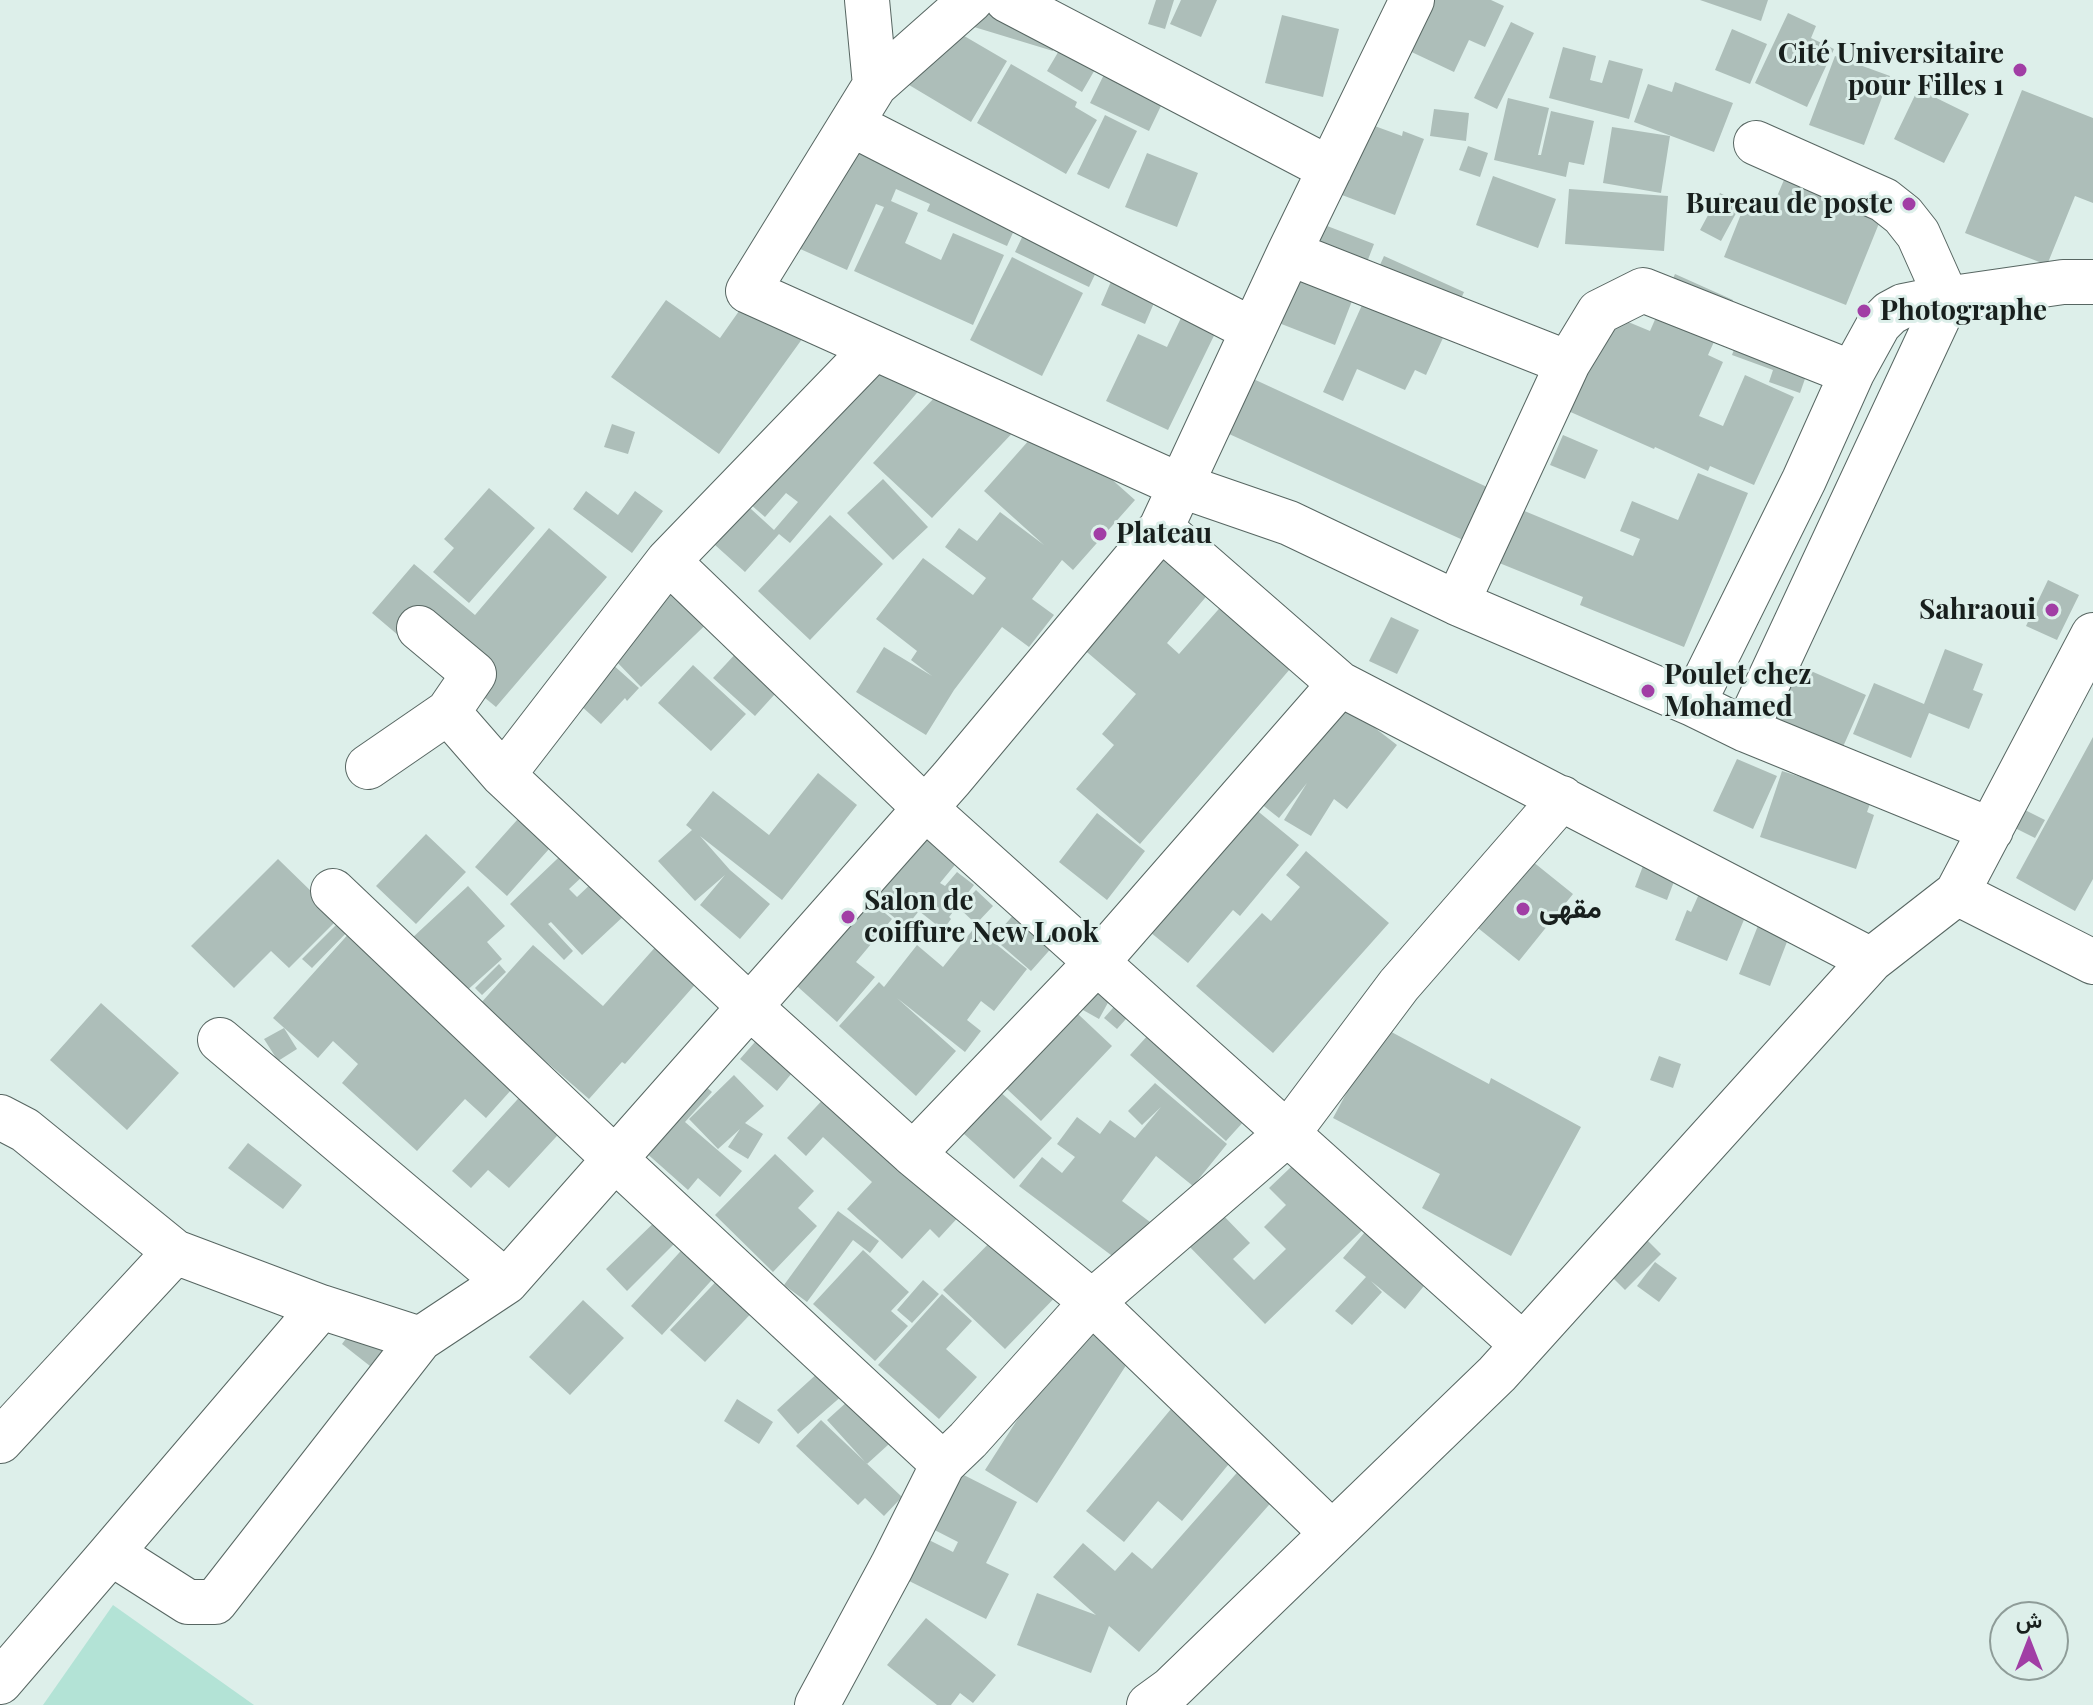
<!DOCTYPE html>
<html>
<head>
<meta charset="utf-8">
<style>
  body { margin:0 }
  #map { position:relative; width:2093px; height:1705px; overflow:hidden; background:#ddefea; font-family:"Playfair Display",Vazirmatn,serif }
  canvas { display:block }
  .north { position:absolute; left:1989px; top:1601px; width:80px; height:80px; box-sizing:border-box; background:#ddefea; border:2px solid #8e9c98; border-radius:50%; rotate:0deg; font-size:22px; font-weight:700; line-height:32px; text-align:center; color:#181f1d }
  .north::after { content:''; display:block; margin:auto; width:28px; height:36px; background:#a13ea5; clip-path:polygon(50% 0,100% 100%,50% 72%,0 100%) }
</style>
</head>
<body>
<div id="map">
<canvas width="2093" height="1705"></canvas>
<div class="north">ش</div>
</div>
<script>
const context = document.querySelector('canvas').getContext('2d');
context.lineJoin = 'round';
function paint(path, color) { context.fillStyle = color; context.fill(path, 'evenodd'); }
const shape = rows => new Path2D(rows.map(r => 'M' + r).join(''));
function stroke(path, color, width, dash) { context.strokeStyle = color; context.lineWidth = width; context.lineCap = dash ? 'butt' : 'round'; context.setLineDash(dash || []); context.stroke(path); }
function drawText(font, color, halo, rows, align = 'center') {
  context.font = font + ' "Playfair Display",Vazirmatn,serif'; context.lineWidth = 6; context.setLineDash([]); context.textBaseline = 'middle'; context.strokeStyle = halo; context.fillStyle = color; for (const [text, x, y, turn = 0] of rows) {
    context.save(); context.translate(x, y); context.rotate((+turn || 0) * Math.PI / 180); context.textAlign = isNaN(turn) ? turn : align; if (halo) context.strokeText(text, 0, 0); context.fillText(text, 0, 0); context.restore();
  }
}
const green = shape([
  [113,1605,254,1705,43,1705]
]);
const building = shape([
  [968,0,1066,12,1053,51,961,23],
  [1156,0,1174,0,1165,29,1148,24],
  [1181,0,1217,0,1201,37,1170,24],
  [1424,0,1491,0,1504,6,1485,47,1469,40,1454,72,1401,47],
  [1700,0,1768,0,1761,21],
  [1788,13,1816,26,1811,38,1834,49,1807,107,1755,83],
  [1282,15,1339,29,1323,97,1265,83],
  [930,16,1007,61,971,122,894,76],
  [1077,20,1112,40,1082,92,1047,71],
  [1511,22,1534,33,1497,109,1474,98],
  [1732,29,1767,44,1750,84,1715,70],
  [1121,40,1179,68,1149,131,1090,103],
  [1563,47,1596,56,1590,80,1602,83,1609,60,1643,69,1629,119,1549,98],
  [1835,56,1890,76,1864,145,1809,125],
  [1011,64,1077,102,1075,107,1097,120,1066,174,977,123],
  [1675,82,1733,103,1714,152,1634,122,1648,84,1672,92],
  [1918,89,1969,114,1944,163,1894,139],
  [2022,90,2093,118,2093,203,2075,196,2047,265,1965,233],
  [1508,98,1549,108,1538,155,1541,155,1551,111,1594,121,1584,165,1569,162,1566,177,1494,160],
  [1434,109,1469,113,1466,141,1430,136],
  [844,115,1029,197,1007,246,927,211,930,204,896,189,891,201,918,213,905,243,941,260,953,233,1004,255,973,325,854,271,884,207,876,204,847,270,787,243],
  [1105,115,1137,131,1109,189,1077,174],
  [1361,121,1402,136,1403,131,1424,139,1395,215,1334,192],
  [1612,127,1670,136,1661,193,1603,183],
  [1468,146,1488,153,1480,177,1459,170],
  [1147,153,1198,173,1177,227,1125,207],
  [1789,168,1886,206,1846,305,1724,257,1745,204,1770,213],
  [1493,176,1556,199,1538,248,1476,225],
  [1569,189,1668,196,1664,251,1565,244],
  [1720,193,1741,204,1721,241,1700,230],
  [1036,208,1110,243,1089,287,1015,252],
  [1296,214,1374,244,1335,345,1256,314],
  [1127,244,1171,263,1145,324,1101,305],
  [1384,256,1464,292,1426,375,1415,370,1405,390,1357,369,1343,401,1323,392],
  [1012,257,1083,293,1042,376,970,340],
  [1675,274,1733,300,1708,355,1723,362,1699,416,1723,426,1745,375,1794,397,1754,485,1710,466,1708,471,1655,447,1654,449,1566,410,1609,314,1650,331],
  [763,277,818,317,719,454,611,377,666,300,720,338],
  [1192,295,1226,311,1168,430,1106,401,1138,334,1167,347],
  [1748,310,1820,336,1800,393,1769,382,1773,370,1732,355],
  [867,321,932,375,790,543,779,534,745,572,694,526,728,488,774,530,798,502,786,493,765,517,728,485],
  [1221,364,1487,487,1463,540,1196,419],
  [950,381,1019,426,932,518,873,463],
  [1046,421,1135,500,1073,570,1062,560,1032,599,1054,615,1029,647,1002,627,954,690,926,735,856,692,884,647,932,676,911,660,917,651,876,619,923,558,973,595,986,578,945,547,959,528,977,541,1000,512,1044,545,984,491],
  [612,424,635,432,628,454,604,447],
  [1563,435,1598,450,1585,479,1550,465],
  [1698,473,1748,493,1684,647,1580,605,1583,597,1487,558,1510,505,1633,556,1640,539,1620,531,1632,501,1678,520],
  [883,479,928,527,893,560,847,513],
  [489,488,535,528,469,603,433,572,454,548,444,539],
  [586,491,618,515,635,491,663,511,632,553,573,509],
  [830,515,883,564,810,640,758,591],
  [549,528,607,577,496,707,473,688,438,669,372,613,414,564,475,615],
  [1141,534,1210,592,1167,643,1179,654,1225,602,1296,662,1140,844,1076,789,1114,745,1102,734,1136,694,1060,629],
  [668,554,722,609,641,687,588,632],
  [2048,580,2079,595,2057,640,2026,626],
  [1391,617,1419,630,1397,674,1369,661],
  [752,636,793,674,755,716,713,678],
  [593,647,639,688,627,701,625,698,601,724,558,685],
  [1945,649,1983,664,1973,690,1983,694,1969,729,1929,713,1911,758,1853,734,1874,683,1924,704],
  [1788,661,1866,695,1842,749,1764,715],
  [693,665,746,714,711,751,658,703],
  [1326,690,1397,745,1347,809,1334,799,1311,836,1284,820,1307,783,1279,818,1246,792],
  [2093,737,2093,879,2075,911,2016,878],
  [1737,759,1777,776,1753,829,1713,811],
  [1782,771,1848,792,1875,790,1867,812,1874,815,1856,869,1760,837],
  [818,773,857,805,782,900,700,836,730,870,770,904,740,939,700,905,725,875,695,901,658,861,692,830,686,825,713,791,769,835],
  [1232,790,1299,845,1240,916,1233,910,1188,963,1134,919],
  [911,794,973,843,940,883,945,886,957,872,974,885,949,917,951,919,943,930,919,911,906,927,844,877],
  [534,801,566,830,507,896,475,867],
  [2021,808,2045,820,2035,838,2011,826],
  [1097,813,1145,851,1107,900,1059,862],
  [426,834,466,872,416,924,376,886],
  [578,839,599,861,569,889,577,897,610,866,642,899,582,955,551,922,548,924,573,951,564,960,510,904],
  [1306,851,1389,923,1273,1053,1196,986,1262,913,1271,921,1300,887,1286,875],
  [1527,857,1573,894,1519,961,1473,924],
  [1646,858,1678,871,1667,900,1635,887],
  [278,859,315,895,341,916,289,968,271,951,234,988,191,946],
  [840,875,892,919,856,962,875,977,837,1022,768,960],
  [1703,885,1750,905,1727,961,1675,940,1687,910,1691,912],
  [468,886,505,926,487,942,502,959,463,994,411,939],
  [976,890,993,906,976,924,959,908],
  [1033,893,1071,926,1031,971,993,938],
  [343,918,352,927,312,968,302,959],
  [1759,923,1790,934,1770,986,1739,974],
  [674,926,715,962,625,1064,622,1062,589,1099,480,1004,533,945,603,1006],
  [975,927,1027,969,994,1011,981,1001,967,1020,981,1031,965,1052,897,998,956,1051,916,1096,839,1026,879,982,884,987,917,945,943,967],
  [352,930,520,1080,486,1118,465,1099,417,1151,342,1083,358,1064,333,1041,318,1058,273,1018],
  [499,964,506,972,482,995,475,988],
  [1121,979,1099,1019,1067,1001],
  [1129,990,1142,1001,1117,1029,1104,1018],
  [1061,998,1112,1046,1041,1121,991,1074],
  [101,1003,179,1073,127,1130,50,1060],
  [1168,1013,1264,1099,1226,1141,1130,1055],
  [776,1018,812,1049,777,1091,740,1059],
  [1382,1027,1489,1084,1491,1078,1581,1127,1511,1256,1422,1208,1440,1174,1333,1118],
  [284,1028,297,1049,278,1061,264,1039],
  [1659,1056,1681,1064,1673,1088,1650,1080],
  [676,1060,712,1092,685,1122,742,1171,720,1197,698,1178,688,1190,617,1127],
  [980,1074,1052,1138,1014,1179,943,1115],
  [734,1075,764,1106,745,1123,763,1134,748,1159,728,1147,740,1129,718,1149,689,1119],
  [843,1078,975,1199,939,1238,930,1229,902,1259,847,1209,872,1182,823,1137,806,1156,787,1138],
  [1155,1083,1227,1144,1193,1186,1156,1156,1122,1201,1154,1225,1123,1264,1019,1186,1042,1157,1062,1173,1075,1157,1057,1144,1077,1117,1100,1134,1110,1120,1135,1138,1161,1107,1142,1125,1128,1111],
  [527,1089,567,1125,509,1188,488,1170,471,1188,452,1171],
  [248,1143,302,1185,283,1209,228,1168],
  [1312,1147,1378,1215,1265,1324,1185,1242,1218,1210,1250,1243,1233,1259,1254,1280,1286,1249,1264,1227,1286,1205,1269,1188],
  [775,1154,814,1191,798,1208,817,1226,773,1272,715,1215],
  [838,1211,879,1241,870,1253,853,1240,807,1302,784,1285],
  [664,1213,684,1234,627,1291,606,1269],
  [1007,1225,1068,1284,1005,1349,943,1290],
  [1633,1226,1661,1254,1625,1290,1596,1261],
  [1365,1232,1446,1259,1405,1309,1371,1281,1382,1292,1352,1325,1335,1311,1366,1277,1343,1258],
  [688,1243,719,1272,662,1335,631,1306],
  [863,1250,909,1292,891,1311,908,1326,875,1361,813,1304],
  [1655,1262,1677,1278,1659,1302,1637,1286],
  [727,1270,761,1303,705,1362,670,1330],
  [923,1280,939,1294,912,1323,897,1310],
  [942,1294,972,1321,946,1349,977,1377,939,1419,878,1365],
  [583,1300,624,1338,570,1395,529,1357],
  [1082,1319,1134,1353,1037,1503,985,1470],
  [356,1325,385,1347,370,1366,342,1344],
  [829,1363,851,1388,798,1434,777,1410],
  [859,1391,899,1435,867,1464,827,1420],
  [1181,1397,1242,1448,1182,1521,1158,1501,1124,1542,1086,1511],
  [737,1399,773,1422,759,1444,724,1421],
  [821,1420,902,1497,884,1516,865,1498,858,1505,796,1446],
  [1257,1450,1291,1480,1139,1652,1109,1626,1091,1673,1017,1645,1037,1593,1096,1615,1053,1577,1083,1543,1115,1571,1132,1552,1152,1569],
  [948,1467,1017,1502,986,1563,1009,1574,986,1619,905,1579,925,1538,953,1552,958,1542,919,1522],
  [926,1618,996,1675,973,1703,960,1693,951,1705,937,1705,887,1665]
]);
const minor = shape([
  [867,0,875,85,748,291,1179,485,1289,523,1457,603,1693,704,1746,730,1991,830],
  [1007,0,1330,169],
  [875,85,971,0],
  [851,124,1253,330],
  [1289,253,1568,363],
  [1161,528,1340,684,1871,960],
  [668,561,925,808,1523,1345],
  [1457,603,1568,363,1599,312,1643,290,1852,373],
  [1693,704,1804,480,1852,373,1879,324,1890,313,1903,306,1918,303,2063,282,2093,282],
  [448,712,503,775,750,1007,913,1154,1092,1302,1332,1533],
  [1746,730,1947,299,1918,234,1903,215,1884,200,1756,143],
  [368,767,448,712,474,674,419,628],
  [503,775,668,561,874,348],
  [333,891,616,1160,943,1464],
  [1957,893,2093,962],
  [220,1040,506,1282],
  [0,1117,25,1130,175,1252,321,1307,420,1339],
  [913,1154,1097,962,1340,684],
  [0,1441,175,1252],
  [111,1553,321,1307],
  [0,1682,111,1553,188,1602,215,1602,420,1339,506,1282,951,779,1161,528,1289,253,1412,0],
  [817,1705,892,1566,943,1464,968,1440,1092,1302,1288,1133,1399,985,1562,798],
  [1149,1705,1171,1689,1497,1374,1871,960,1957,893,2093,635]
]);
const markers = [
  [2020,70,8,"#a13ea5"],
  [1909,204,8,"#a13ea5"],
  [1864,311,8,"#a13ea5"],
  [1100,534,8,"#a13ea5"],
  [2052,610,8,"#a13ea5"],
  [1648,691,8,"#a13ea5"],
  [1523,909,8,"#a13ea5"],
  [848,917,8,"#a13ea5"]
];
const poiNames = [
  ["Cité Universitaire",2004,54,"right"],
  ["pour Filles 1",2004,86,"right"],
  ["Bureau de poste",1893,204,"right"],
  ["Photographe",1880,311],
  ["Plateau",1116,534],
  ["Sahraoui",2036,610,"right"],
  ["Poulet chez",1664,675],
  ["Mohamed",1664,707],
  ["Salon de",864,901],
  ["coiffure New Look",864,933],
  ["مقهى",1539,909]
];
paint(green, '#b3e3d6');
paint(building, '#adbeb9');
stroke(minor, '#576662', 46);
stroke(minor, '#fff', 44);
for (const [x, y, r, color] of markers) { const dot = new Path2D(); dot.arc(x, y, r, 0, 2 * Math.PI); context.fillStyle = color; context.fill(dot); stroke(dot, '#ddefea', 3); }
drawText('bold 28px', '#181f1d', '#ddefea', poiNames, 'left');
</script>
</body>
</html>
